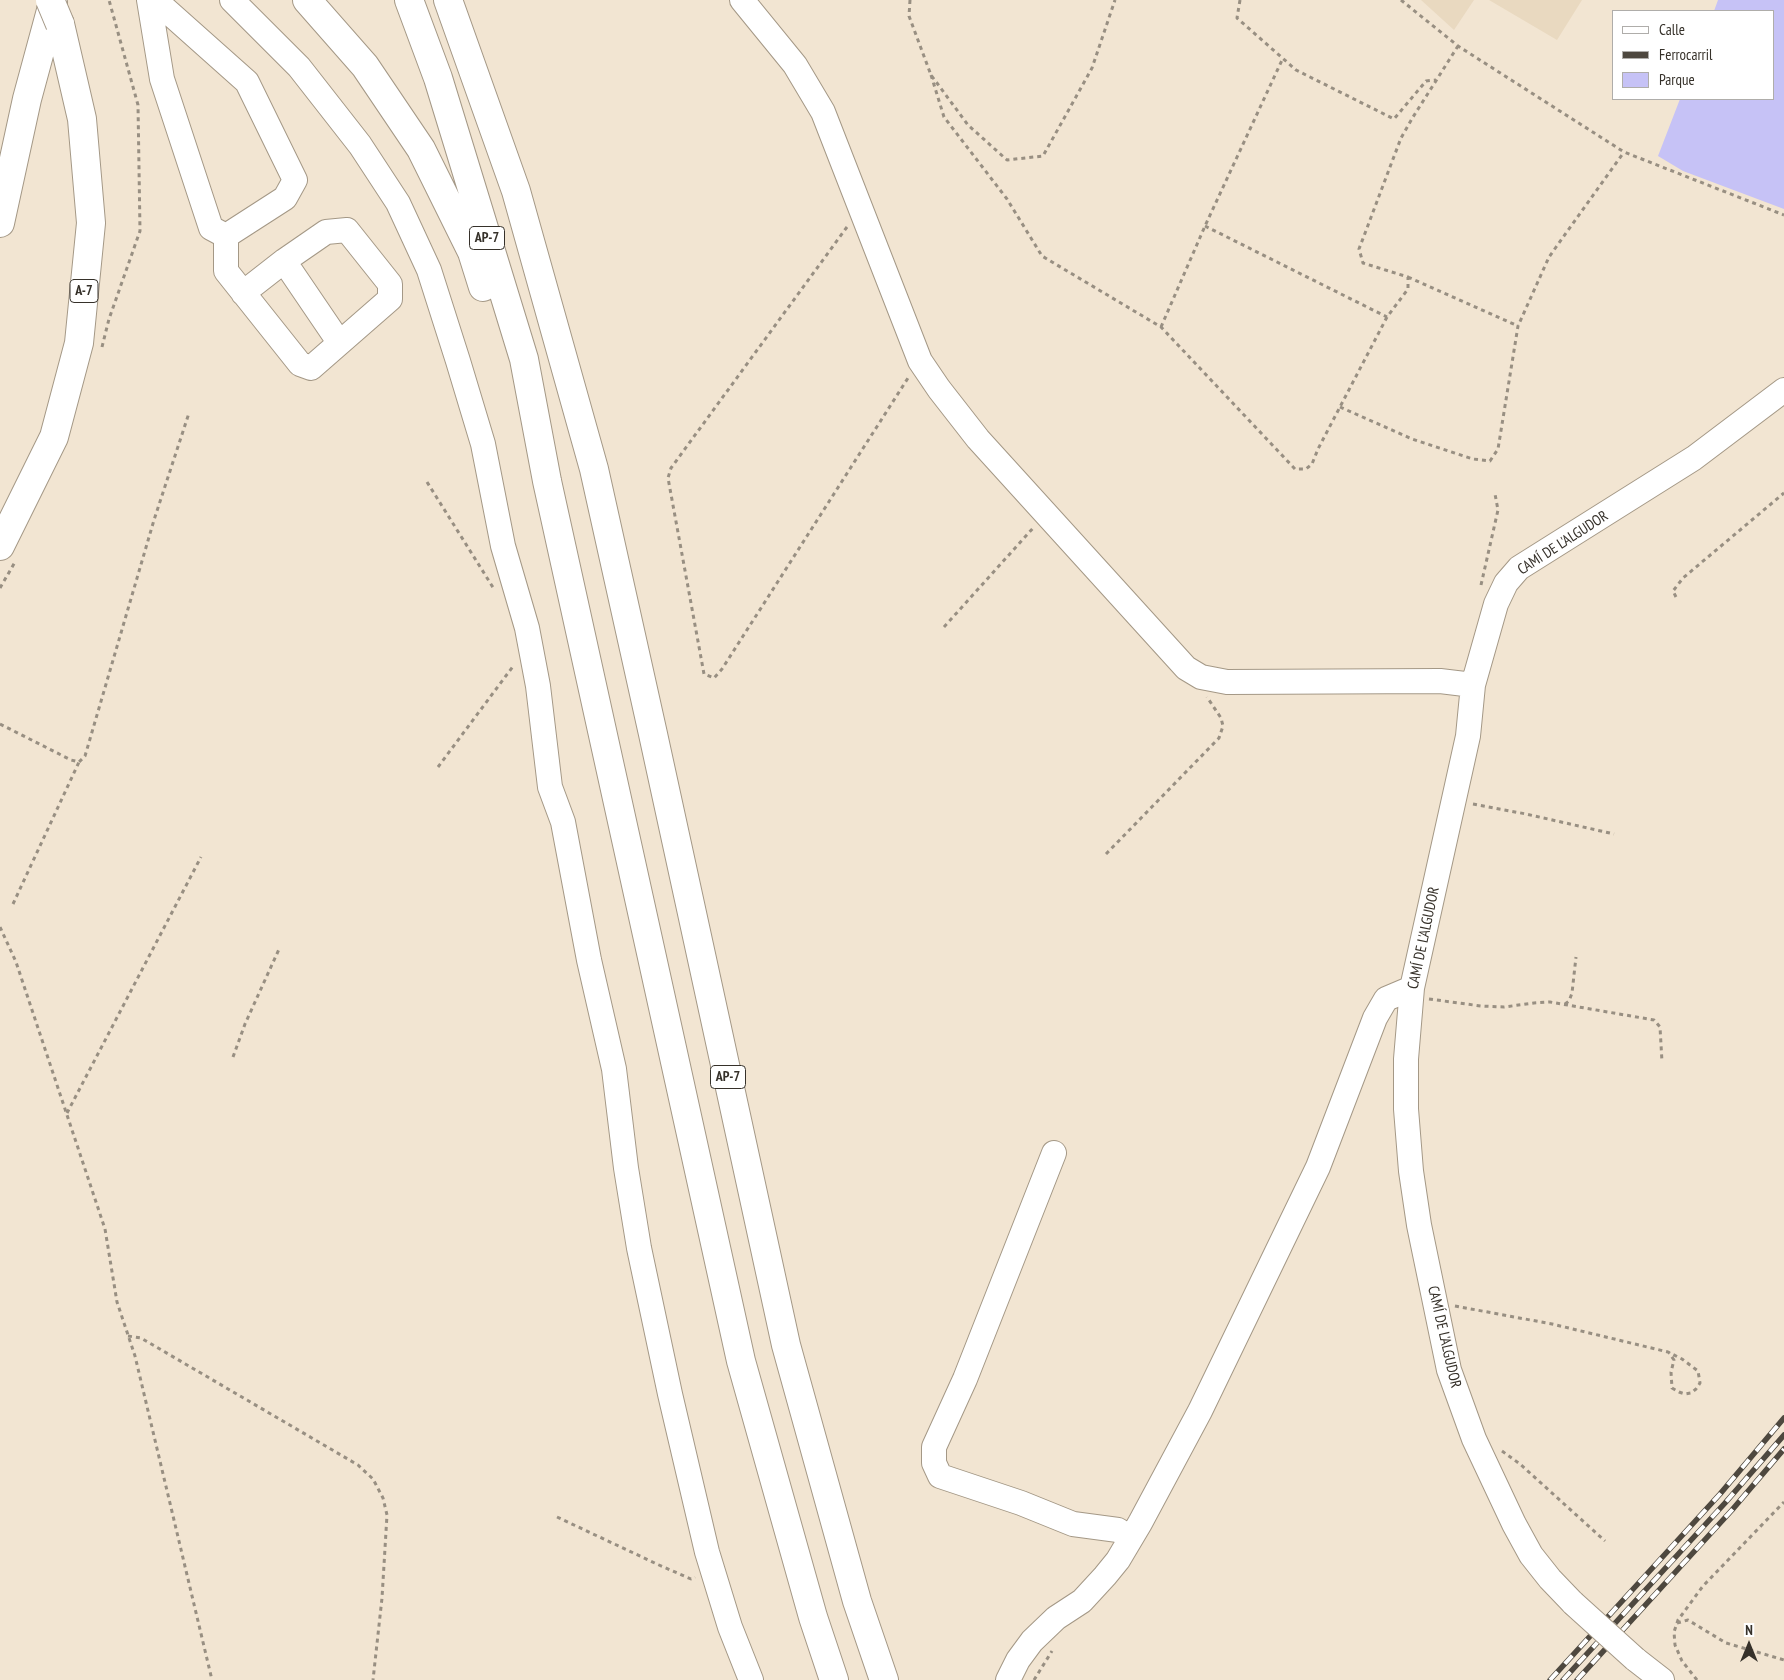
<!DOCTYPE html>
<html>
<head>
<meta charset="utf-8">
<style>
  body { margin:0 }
  #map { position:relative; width:1784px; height:1680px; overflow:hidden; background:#f2e5d2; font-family:"PT Sans Narrow",sans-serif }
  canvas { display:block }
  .legend { position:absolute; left:1612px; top:10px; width:162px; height:90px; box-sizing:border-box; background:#fff; border:1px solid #afadaa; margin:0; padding:6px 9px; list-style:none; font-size:15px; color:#36312a }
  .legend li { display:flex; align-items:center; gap:10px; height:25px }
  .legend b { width:25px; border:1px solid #afadaa }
  .north { position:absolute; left:1724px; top:1620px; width:50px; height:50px; -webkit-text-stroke:4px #fff; paint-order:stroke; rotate:0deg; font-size:14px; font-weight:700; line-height:20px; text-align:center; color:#36312a }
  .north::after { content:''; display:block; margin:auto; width:18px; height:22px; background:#36312a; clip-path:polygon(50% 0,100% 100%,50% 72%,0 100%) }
</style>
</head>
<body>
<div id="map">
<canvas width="1784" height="1680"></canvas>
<ul class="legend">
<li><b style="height:6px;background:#fff"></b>Calle</li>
<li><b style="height:6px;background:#4e483f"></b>Ferrocarril</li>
<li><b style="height:14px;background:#c6c2f6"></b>Parque</li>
</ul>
<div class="north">N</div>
</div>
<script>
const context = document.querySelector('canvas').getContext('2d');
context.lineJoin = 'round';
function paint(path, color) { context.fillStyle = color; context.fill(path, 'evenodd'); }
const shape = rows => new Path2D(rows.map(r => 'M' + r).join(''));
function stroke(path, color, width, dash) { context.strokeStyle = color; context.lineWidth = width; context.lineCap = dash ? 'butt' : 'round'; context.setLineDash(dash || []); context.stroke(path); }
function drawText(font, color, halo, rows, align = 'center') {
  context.font = font + ' "PT Sans Narrow",sans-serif'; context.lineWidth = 4; context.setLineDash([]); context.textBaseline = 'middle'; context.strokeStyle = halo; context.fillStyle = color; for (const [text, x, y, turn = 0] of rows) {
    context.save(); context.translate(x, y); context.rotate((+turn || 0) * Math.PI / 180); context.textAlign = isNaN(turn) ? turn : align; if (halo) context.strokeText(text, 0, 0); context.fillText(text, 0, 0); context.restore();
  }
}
const built = shape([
  [1421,0,1474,0,1454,30],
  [1489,0,1582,0,1557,40]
]);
const green = shape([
  [1718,0,1784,0,1784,209,1683,171,1658,156,1680,99,1773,99,1773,11,1714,11]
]);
const path = shape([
  [910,0,909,16,931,75,968,125,1007,160,1043,156,1092,68,1115,0],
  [1240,0,1237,18,1296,70,1394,119,1426,81,1436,80],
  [1401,0,1458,46,1624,152,1784,215],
  [931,75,944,117,1007,199,1042,256,1161,327,1295,469,1306,469,1312,464,1318,449,1387,317,1408,289,1408,277,1363,263,1359,249,1401,138,1413,117,1458,46],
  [1205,226,1387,317],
  [847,227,671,468,668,478,704,674,714,678,722,669,908,378],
  [1408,277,1518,326],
  [1161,327,1205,226,1283,58],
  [102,347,109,319,140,231,138,105,109,0],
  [1340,407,1412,439,1473,459,1490,461,1498,449,1518,326,1549,257,1624,152],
  [427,482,494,589],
  [1481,585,1498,510,1495,494],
  [0,588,15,562],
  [1676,597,1673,591,1683,578,1784,493],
  [944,627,1034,527],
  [0,724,71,760,79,762,85,756,154,520,189,413],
  [438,767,514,665],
  [1473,804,1526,814,1614,834],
  [1106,854,1219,738,1223,726,1221,718,1207,697],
  [13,904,79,762],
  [0,927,16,962,105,1229,117,1302,135,1356,212,1680],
  [1429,999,1481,1006,1504,1007,1534,1003,1550,1002,1654,1020,1660,1027,1662,1062],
  [1565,1004,1569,1001,1572,993,1576,957],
  [233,1057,245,1024,280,947],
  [67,1113,201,857],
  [1455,1306,1552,1324,1668,1352,1682,1359,1698,1371,1700,1383,1696,1389,1691,1393,1685,1394,1679,1392,1672,1388,1671,1372,1674,1360,1669,1353],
  [128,1336,141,1338,358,1465,373,1479,383,1498,387,1515,382,1598,373,1680],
  [1502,1451,1520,1464,1605,1541],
  [557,1517,659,1565,691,1579,695,1577],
  [1677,1623,1688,1620,1726,1643,1784,1660],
  [1034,1680,1052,1651],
  [1697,1680,1682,1661,1675,1645,1674,1632,1678,1620,1703,1586,1784,1502]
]);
const minor = shape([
  [149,0,162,79,211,228,226,236],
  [155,0,247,82,295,180,285,198,226,236],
  [232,0,299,67,360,145,398,203,429,270,458,361,483,444,503,546,527,628,538,686,550,787,563,822,589,960,614,1069,626,1168,639,1248,670,1394,707,1552,730,1627,751,1680],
  [742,0,795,65,823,112,920,361,939,389,978,439,1186,668,1201,677,1227,682,1440,681,1473,685],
  [226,236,226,271,300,364,311,368,390,299,390,284,347,230,326,232,284,261,243,293],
  [284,261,339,342],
  [1054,1153,965,1379,934,1447,934,1463,940,1476,1021,1503,1073,1524,1118,1530,1131,1538],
  [1573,1603,1550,1579,1531,1555,1514,1524,1474,1439,1449,1370,1419,1225,1411,1171,1406,1109,1406,1059,1412,988,1468,736,1473,685,1496,604,1506,583,1519,568,1694,458,1784,390],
  [1635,1659,1662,1680],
  [1008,1680,1018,1660,1032,1641,1056,1618,1082,1601,1105,1576,1118,1560,1140,1523,1200,1411,1318,1167,1375,1018,1386,999,1412,988]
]);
const highway = shape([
  [307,0,365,66,421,149,472,252,483,287],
  [409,0,438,78,524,359,547,481,741,1361,813,1617,834,1680],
  [448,0,516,191,594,469,653,734,786,1345,857,1601,884,1680],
  [0,223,27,99,53,3],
  [0,546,54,437,79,343,91,223,82,119,60,24]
]);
const rail = shape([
  [1550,1680,1720,1494,1784,1418],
  [1563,1680,1725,1503,1784,1435],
  [1577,1680,1732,1510,1784,1449]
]);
const minorBridge = shape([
  [1573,1603,1635,1659]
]);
const highwayBridge = shape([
  [50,0,60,24]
]);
const shields = [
  [487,238,35],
  [84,291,28],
  [728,1077,35]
];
const shieldNames = [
  ["AP-7",487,238],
  ["A-7",84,291],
  ["AP-7",728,1077]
];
const streetNames = [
  ["CAMÍ DE L'ALGUDOR",1563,543,-33],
  ["CAMÍ DE L'ALGUDOR",1424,938,-78],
  ["CAMÍ DE L'ALGUDOR",1444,1337,77]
];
paint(built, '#e9d9c0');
paint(green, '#c6c2f6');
stroke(minor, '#a49886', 26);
stroke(highway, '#a49886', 30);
stroke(path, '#988f82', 3, [4, 4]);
stroke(minor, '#fff', 24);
stroke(highway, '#fff', 28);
stroke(rail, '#4e483f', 5.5);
stroke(rail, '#fff', 4, [11]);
stroke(minorBridge, '#a49886', 26, []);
stroke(highwayBridge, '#a49886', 30, []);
stroke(minorBridge, '#fff', 24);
stroke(highwayBridge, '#fff', 28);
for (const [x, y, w] of shields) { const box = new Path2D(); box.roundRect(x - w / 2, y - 11.5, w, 23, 4); context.fillStyle = '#fff'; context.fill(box); stroke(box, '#36312a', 1); }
drawText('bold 14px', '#36312a', null, shieldNames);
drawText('15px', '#36312a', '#fff', streetNames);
</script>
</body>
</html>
